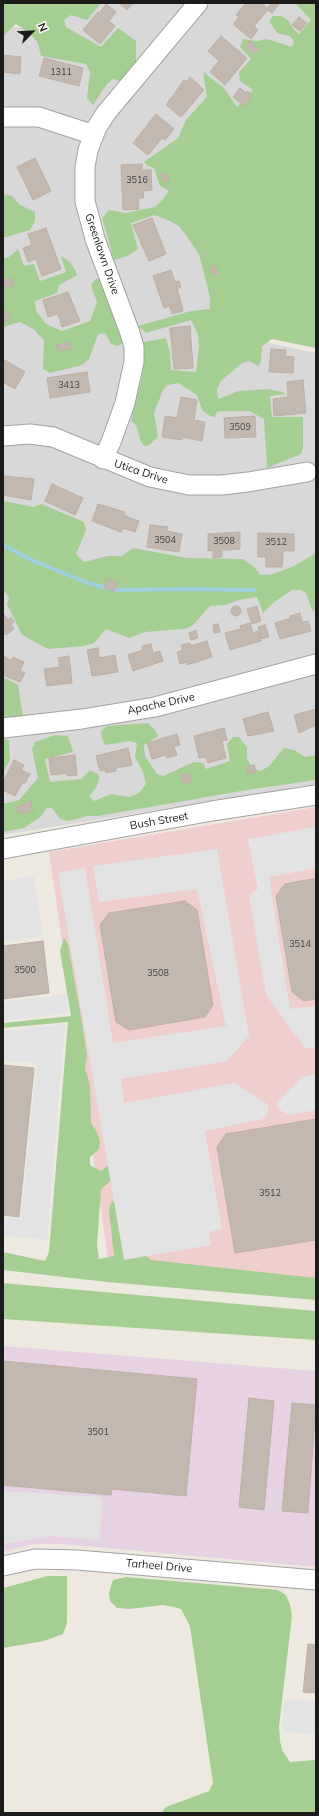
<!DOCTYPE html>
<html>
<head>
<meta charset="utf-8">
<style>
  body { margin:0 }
  #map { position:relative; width:319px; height:1816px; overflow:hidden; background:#ede9e0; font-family:Mulish,sans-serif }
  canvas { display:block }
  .frame { position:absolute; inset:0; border:4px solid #1b1b1b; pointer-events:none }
  .north { position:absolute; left:12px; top:12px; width:40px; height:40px; -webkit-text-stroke:3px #fff; paint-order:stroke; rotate:66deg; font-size:11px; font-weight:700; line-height:16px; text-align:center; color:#1b1b1b }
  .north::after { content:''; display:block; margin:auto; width:14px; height:18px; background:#1b1b1b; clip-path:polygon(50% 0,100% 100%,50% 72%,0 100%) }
</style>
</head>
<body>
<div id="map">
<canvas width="319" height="1816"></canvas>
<div class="frame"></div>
<div class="north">N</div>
</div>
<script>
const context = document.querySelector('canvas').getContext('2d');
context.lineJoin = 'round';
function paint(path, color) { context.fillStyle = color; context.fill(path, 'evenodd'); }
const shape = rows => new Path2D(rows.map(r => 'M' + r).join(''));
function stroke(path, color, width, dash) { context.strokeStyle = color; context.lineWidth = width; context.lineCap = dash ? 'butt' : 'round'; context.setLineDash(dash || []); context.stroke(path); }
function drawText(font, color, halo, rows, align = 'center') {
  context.font = font + ' Mulish,sans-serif'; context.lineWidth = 3; context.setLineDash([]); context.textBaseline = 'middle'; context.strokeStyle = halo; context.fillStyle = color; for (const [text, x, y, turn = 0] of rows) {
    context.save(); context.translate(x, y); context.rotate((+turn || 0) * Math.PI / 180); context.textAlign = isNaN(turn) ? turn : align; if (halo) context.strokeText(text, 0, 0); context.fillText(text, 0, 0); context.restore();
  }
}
const residential = shape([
  [61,3,313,3,316,5,261,341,316,353,316,784,3,835,3,26,38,29]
]);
const commercial = shape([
  [316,807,316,1282,109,1265,49,852]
]);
const industrial = shape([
  [3,1346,316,1371,316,1567,63,1544,35,1544,3,1552]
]);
const forest = shape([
  [3,3,101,3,87,20,71,15,64,20,66,27,101,47,118,28,136,41,136,63,127,77,120,81,113,79,107,84,93,105,87,98,90,72,86,64,41,56,38,43,31,34,16,24,3,36],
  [295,3,316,3,316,348,272,339,262,346,261,362,258,366,249,361,242,363,221,381,217,389,218,399,239,391,268,389,283,392,285,394,270,396,272,417,303,417,303,447,301,454,267,468,264,419,249,411,224,411,217,412,215,417,210,416,202,410,197,395,178,383,168,385,163,390,154,413,158,437,148,446,144,446,141,442,136,425,131,421,142,376,143,361,139,343,166,338,170,352,171,370,196,372,199,347,198,334,191,320,146,333,138,326,191,311,210,309,210,297,199,254,180,227,172,222,155,215,131,223,138,249,128,256,114,260,102,218,109,210,126,213,155,207,163,199,169,191,160,186,154,168,148,166,144,162,178,138,186,120,207,97,203,72,224,88,237,107,253,90,240,81,239,72,251,59,240,47,243,39,257,41,267,39,292,47,294,42,290,36,277,33,269,21,273,16,281,16,288,20,294,30,299,34,311,20],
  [3,194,12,196,20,205,35,212,35,221,30,230,3,238],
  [18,249,24,266,34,264,40,281,66,272,61,256,70,262,75,270,77,275,59,285,57,293,35,301,36,311,46,324,62,331,90,321,97,302,91,285,96,279,100,278,124,342,118,346,111,344,105,333,98,334,89,359,82,365,50,373,43,369,44,341,35,330,20,322,3,327,3,259,9,257],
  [3,501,34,507,41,504,84,522,86,530,76,554,84,562,108,556,122,556,133,548,187,558,243,559,255,568,260,575,273,574,294,566,316,553,316,611,312,610,306,593,301,590,292,590,273,603,263,613,257,597,238,600,226,605,210,606,193,625,185,629,145,632,129,638,106,629,94,643,84,646,48,649,22,635,7,604,9,597,3,589],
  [3,677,18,685,24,723,3,722],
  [148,723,155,730,158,736,144,745,145,756,157,774,163,776,172,772,194,762,203,763,206,769,230,761,227,744,233,737,239,737,247,747,247,759,253,768,261,771,269,766,284,748,294,750,305,757,316,755,316,780,247,790,98,816,87,816,69,821,60,819,52,808,47,808,40,817,24,828,3,832,3,804,19,800,38,778,32,749,35,742,55,735,68,736,73,752,45,759,50,782,81,779,90,770,98,774,99,779,96,788,89,796,94,801,111,794,129,797,139,793,146,784,143,772,135,757,137,743,130,741,105,745,102,739,101,731,107,726],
  [3,739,9,740,10,760,3,773],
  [64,938,68,944,81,1016,87,1055,85,1068,90,1085,91,1123,96,1130,100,1141,99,1149,90,1157,90,1165,101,1171,113,1161,117,1176,101,1189,97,1245,99,1259,114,1256,109,1209,112,1201,119,1206,123,1236,151,1260,316,1278,316,1300,107,1282,3,1270,3,1252,45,1261,49,1252,68,1022,3,1028,3,1023,71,1016,60,951],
  [3,1283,316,1311,316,1340,3,1319],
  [48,1576,67,1576,67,1623,63,1634,44,1641,3,1648,3,1588],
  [126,1577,278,1590,286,1595,290,1605,292,1616,279,1726,280,1741,282,1750,290,1762,316,1760,316,1813,161,1813,166,1807,209,1791,213,1783,190,1626,181,1609,174,1607,163,1605,130,1609,117,1608,110,1601,109,1593,113,1580]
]);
const parking = shape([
  [316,827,316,868,269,877,290,1009,316,1006,316,1047,306,1049,266,995,249,895,258,889,248,839],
  [217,849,249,1036,227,1061,121,1079,124,1103,235,1083,267,1104,269,1112,263,1119,205,1131,222,1229,209,1232,211,1245,124,1260,58,873,85,868,113,1043,226,1026,197,889,99,902,93,866],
  [34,876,43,936,3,942,3,881],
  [66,994,68,1013,3,1021,3,1002],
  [65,1024,47,1240,8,1236,3,1238,3,1217,21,1219,37,1063,3,1061,3,1031],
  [316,1074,316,1110,289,1115,278,1109,277,1103,302,1077],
  [3,1491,102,1497,100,1540,49,1536,3,1544],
  [284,1699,316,1701,316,1734,282,1732]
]);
const stream = shape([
  [3,545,36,562,88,583,114,590,191,589,254,590]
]);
const building = shape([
  [119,3,133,3,127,10,119,3],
  [246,3,261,3,267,8,272,3,280,3,272,13,268,10,254,26,258,30,251,39,233,24,239,17,236,15,246,3],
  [106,4,116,12,110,20,100,12,106,4],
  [98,12,115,26,100,44,83,30,98,12],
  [299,17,307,23,300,31,292,25,299,17],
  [221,36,247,58,225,85,210,72,219,61,208,51,221,36],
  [249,41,259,49,254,54,245,46,249,41],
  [3,55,21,57,20,74,3,72,3,55],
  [44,58,83,68,79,86,39,76,44,58],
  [190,77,204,90,181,117,166,105,184,80,186,82,190,77],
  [240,88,246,93,247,91,250,93,249,95,251,97,244,106,233,97,240,88],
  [156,114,174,129,165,140,162,138,148,155,133,143,156,114],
  [35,158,51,191,33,200,17,167,35,158],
  [142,164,142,170,151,170,152,190,143,191,144,198,138,198,139,209,123,210,121,165,142,164],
  [162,174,168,174,169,181,163,181,162,174],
  [152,218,166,254,149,261,133,225,152,218],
  [46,228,61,269,42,276,36,259,28,262,23,248,32,245,28,234,46,228],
  [215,266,218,273,213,275,210,268,215,266],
  [171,270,175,282,179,281,181,287,177,289,181,302,164,308,153,276,171,270],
  [12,278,14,285,3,289,3,281,12,278],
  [68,292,80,321,62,327,58,314,48,317,43,300,68,292],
  [181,303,183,311,172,314,170,307,181,303],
  [4,309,11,316,4,324,3,311,4,309],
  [190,326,193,368,174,369,170,328,190,326],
  [70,342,71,349,58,351,56,345,70,342],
  [271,349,286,350,285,356,294,357,293,373,269,372,271,349],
  [3,359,25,372,15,389,3,382,3,359],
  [87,372,90,392,50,398,47,378,87,372],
  [303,380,306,413,274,416,273,399,288,397,287,382,303,380],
  [181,397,197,400,194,420,205,422,202,441,182,437,182,440,162,437,165,416,177,418,181,397],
  [255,416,256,437,225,438,224,418,255,416],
  [3,476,34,479,31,500,3,495,3,476],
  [52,484,83,498,75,515,45,501,52,484],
  [98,504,125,512,124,514,128,517,139,521,135,532,123,528,121,532,92,521,98,504],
  [150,525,168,527,167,531,182,534,179,552,147,547,150,525],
  [240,532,240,549,222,550,222,557,213,558,213,550,208,551,208,534,240,532],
  [258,533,294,534,294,551,283,551,282,567,266,567,266,557,258,557,258,533],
  [107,579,117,582,114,591,104,588,107,579],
  '231 611a5 5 0 1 1 10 0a5 5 0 1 1-10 0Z',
  [257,606,261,621,252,624,247,609,257,606],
  [3,613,8,620,11,617,14,622,11,624,14,629,6,635,3,631,3,613],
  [300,613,302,622,308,621,311,631,280,639,275,623,291,618,290,616,300,613],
  [250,623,253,633,258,631,261,641,230,650,225,633,241,629,240,626,250,623],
  [218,624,220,632,214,633,213,625,218,624],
  [265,625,269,637,261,639,258,627,265,625],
  [196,630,198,638,191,640,189,633,196,630],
  [207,641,212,657,187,665,187,662,180,664,177,652,183,650,181,645,190,643,190,646,207,641],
  [151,644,153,653,160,651,163,661,133,671,128,655,143,650,142,646,151,644],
  [98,648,99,658,115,655,118,672,92,676,87,650,98,648],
  [3,656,11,660,13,657,24,662,20,671,25,673,20,682,3,675,3,656],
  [69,656,72,683,47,686,44,669,60,667,58,658,69,656],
  [316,709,316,725,299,733,294,715,316,709],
  [268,712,274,731,248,736,243,719,268,712],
  [224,728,227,740,222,741,226,758,208,763,206,757,199,758,194,736,224,728],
  [177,734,180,745,174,747,177,755,167,758,166,755,152,759,147,743,177,734],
  [128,748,132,765,116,768,116,771,106,773,105,770,100,771,96,756,128,748],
  [75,755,77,775,67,776,67,773,51,775,49,758,75,755],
  [14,760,24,765,21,770,30,774,25,783,23,782,15,796,3,790,3,782,14,760],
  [254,765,256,772,248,774,247,767,254,765],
  [190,774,191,782,183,783,181,775,190,774],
  [31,801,33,811,19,813,17,807,31,801],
  [312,879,316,879,316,999,304,1001,292,992,276,896,285,884,312,879],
  [185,901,197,910,213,1005,205,1017,129,1030,116,1022,100,925,109,913,185,901],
  [43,941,49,993,3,999,3,946,43,941],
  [3,1065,34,1068,19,1217,3,1215,3,1065],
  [316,1119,316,1240,235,1253,217,1147,226,1134,316,1119],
  [3,1361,197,1379,186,1496,112,1489,111,1495,3,1485,3,1361],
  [249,1398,274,1401,264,1510,239,1507,249,1398],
  [292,1403,316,1405,308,1513,282,1511,292,1403],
  [308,1644,316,1645,316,1693,303,1692,308,1644]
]);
const minor = shape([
  [3,117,39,117,94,135],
  [3,436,30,434,53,437,150,477,189,485,222,485,248,482,307,472],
  [103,459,111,442,125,403,134,362,134,347,130,333,95,239,85,201,85,167,88,150,97,127,106,113,198,3],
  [3,728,82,719,155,707,316,664],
  [3,849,212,811,316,795],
  [3,1566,35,1559,77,1560,316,1580]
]);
const numberNames = [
  ["1311",61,72],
  ["3516",137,180],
  ["3413",69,385],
  ["3509",240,427],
  ["3504",165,540],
  ["3508",224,541],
  ["3512",276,542],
  ["3514",300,944],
  ["3500",25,970],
  ["3508",158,973],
  ["3512",270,1193],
  ["3501",98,1432]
];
const streetNames = [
  ["Greenlawn Drive",102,254,71],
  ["Utica Drive",141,472,18],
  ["Apache Drive",161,704,-12],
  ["Bush Street",159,821,-10],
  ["Tarheel Drive",159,1566,5]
];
paint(residential, '#d9d8d8');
paint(commercial, '#efcfce');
paint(industrial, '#e7d2e3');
paint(forest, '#a5ce93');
paint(parking, '#e3e3e3');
stroke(stream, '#9fcfdd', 4);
paint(building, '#c2b8b0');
stroke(building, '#bfafa2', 1);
stroke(minor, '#a2a2a2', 21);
stroke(minor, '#fff', 19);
drawText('9px', '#454240', null, numberNames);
drawText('11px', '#1b1b1b', '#fff', streetNames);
</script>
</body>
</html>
